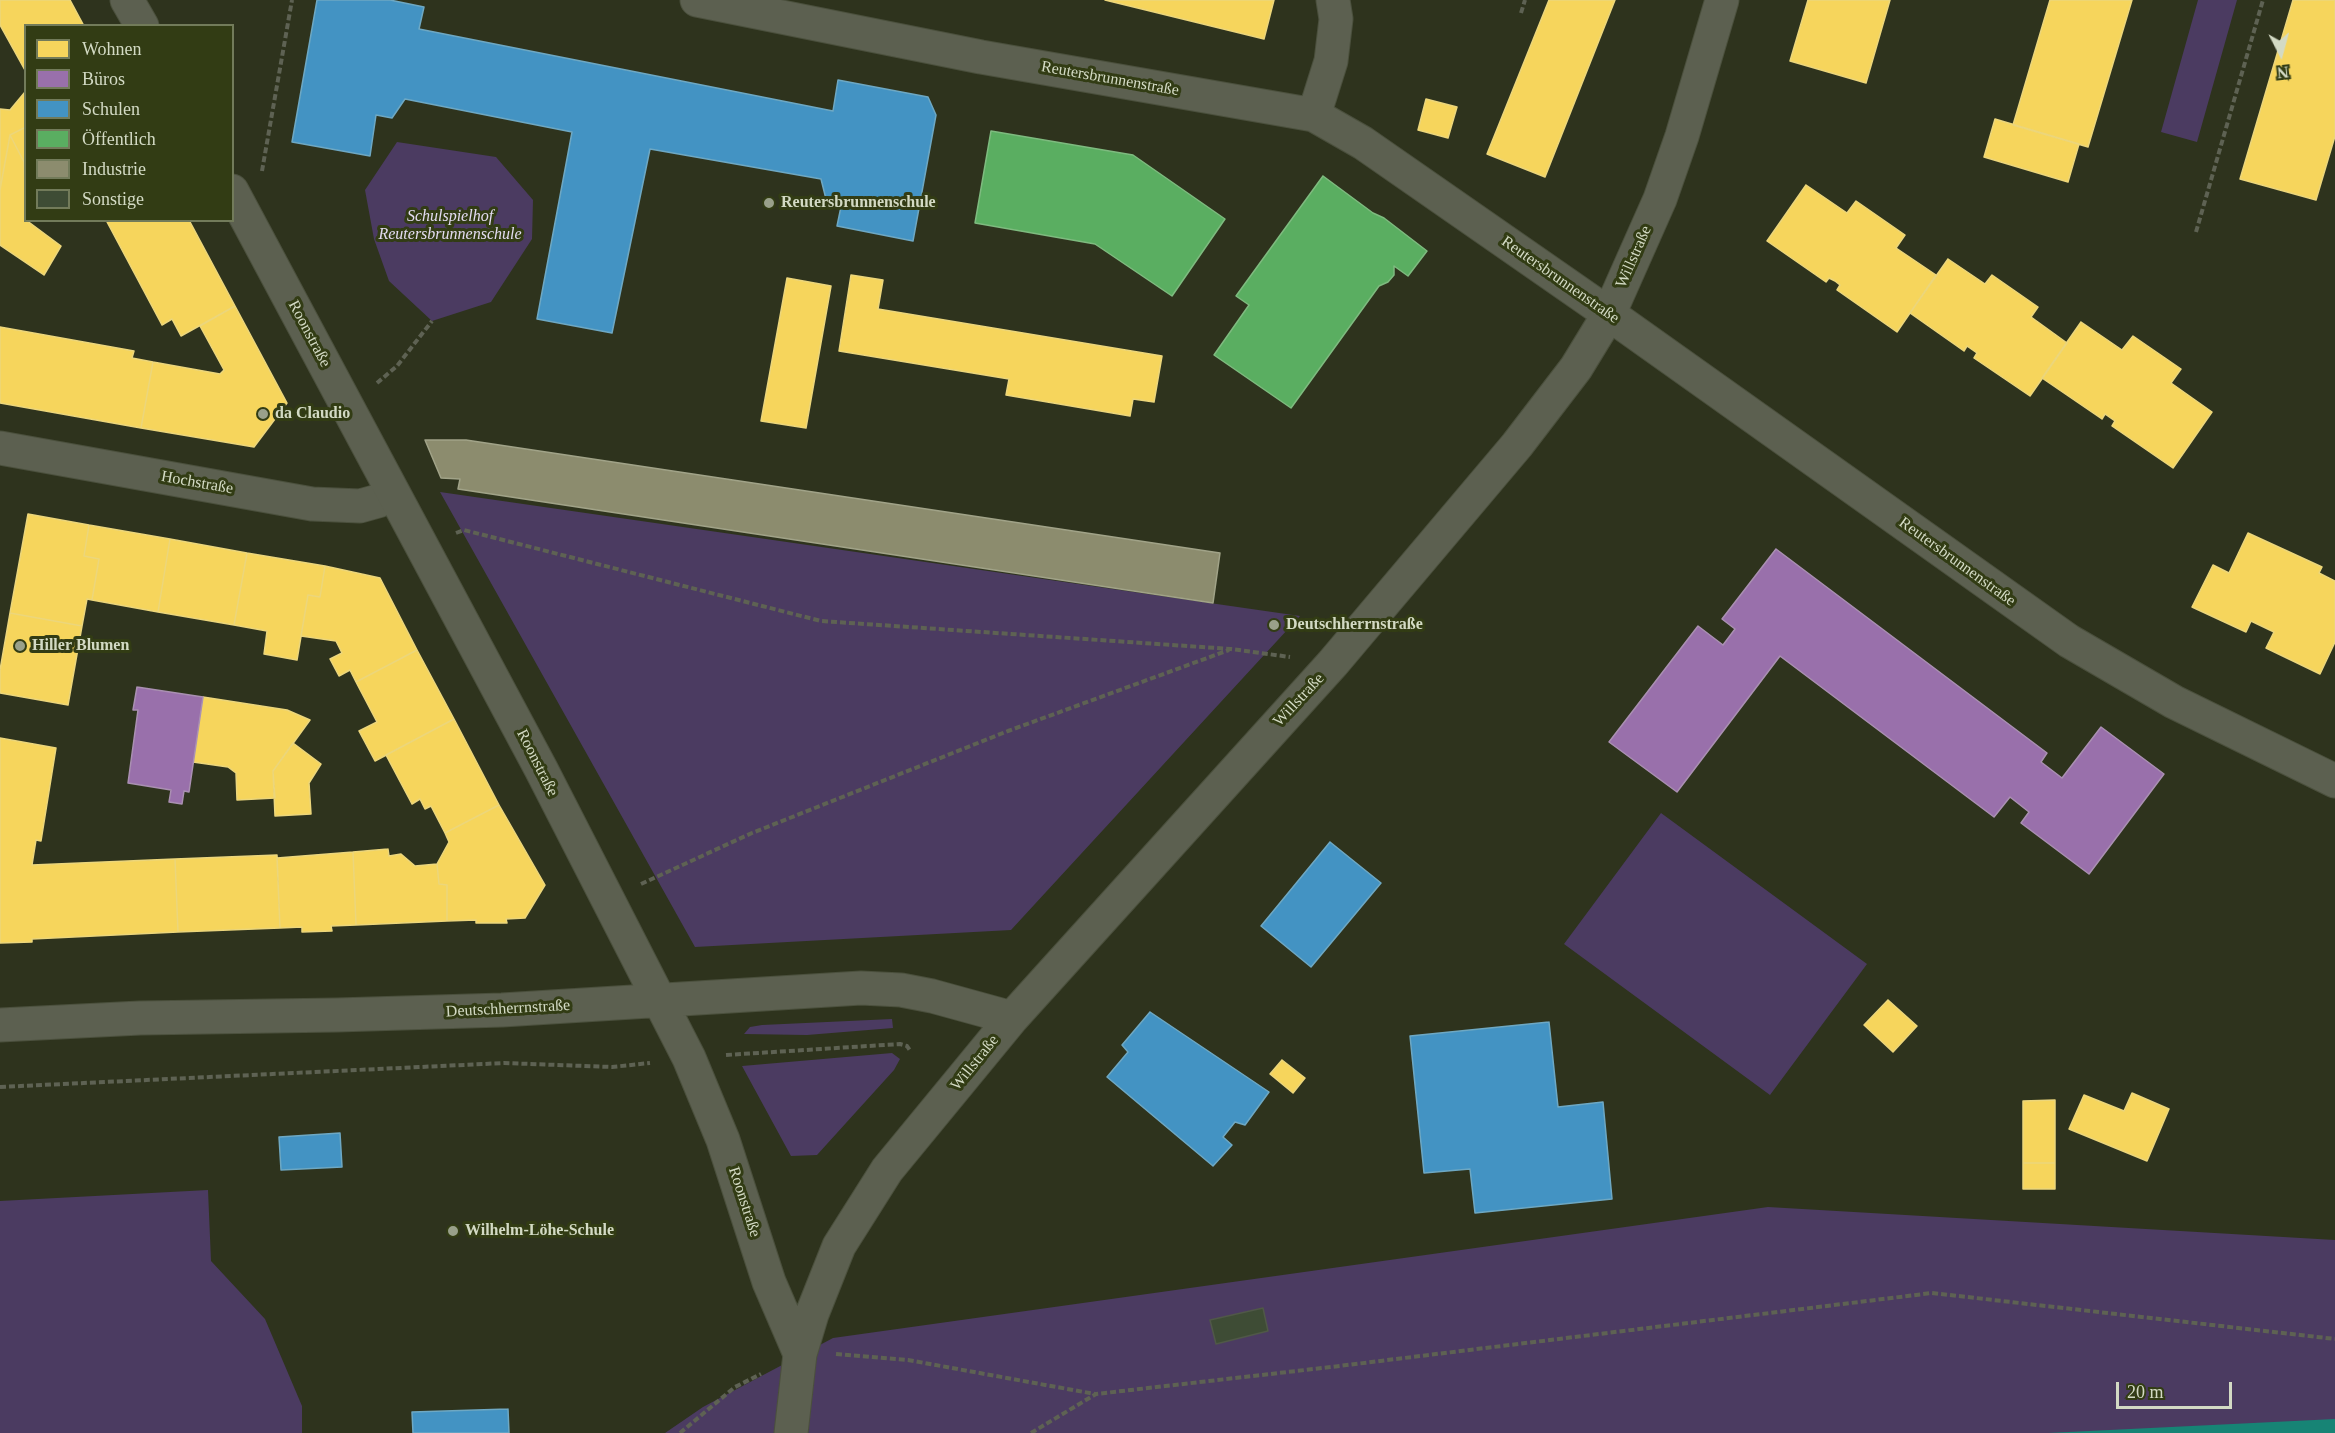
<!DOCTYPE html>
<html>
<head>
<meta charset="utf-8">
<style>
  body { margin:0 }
  #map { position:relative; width:2335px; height:1433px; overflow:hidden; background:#2e331d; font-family:Georgia,serif }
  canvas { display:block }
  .legend { position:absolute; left:24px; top:24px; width:210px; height:198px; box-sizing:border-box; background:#323c14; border:2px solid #727b5a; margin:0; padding:8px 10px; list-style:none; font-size:18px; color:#d3dac4 }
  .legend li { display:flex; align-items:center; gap:12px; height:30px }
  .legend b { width:30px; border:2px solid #727b5a }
  .north { position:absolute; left:2251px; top:24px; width:60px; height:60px; -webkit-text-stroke:4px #323c14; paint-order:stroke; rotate:174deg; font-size:16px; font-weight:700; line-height:24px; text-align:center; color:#d3dac4 }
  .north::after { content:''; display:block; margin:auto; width:21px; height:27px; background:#d3dac4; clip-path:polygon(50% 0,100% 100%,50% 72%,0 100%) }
  .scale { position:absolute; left:2116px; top:1382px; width:116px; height:27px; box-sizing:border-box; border:3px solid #d3dac4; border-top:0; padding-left:8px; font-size:18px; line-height:21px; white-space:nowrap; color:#d3dac4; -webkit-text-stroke:4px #323c14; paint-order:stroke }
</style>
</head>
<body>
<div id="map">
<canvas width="2335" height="1433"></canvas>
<ul class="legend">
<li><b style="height:16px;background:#f6d55c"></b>Wohnen</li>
<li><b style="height:16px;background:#9970ab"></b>Büros</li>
<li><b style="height:16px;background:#4393c3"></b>Schulen</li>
<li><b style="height:16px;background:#5aae61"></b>Öffentlich</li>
<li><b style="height:16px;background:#8c8c6e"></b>Industrie</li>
<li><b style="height:16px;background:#3e4c35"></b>Sonstige</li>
</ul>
<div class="north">N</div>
<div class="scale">20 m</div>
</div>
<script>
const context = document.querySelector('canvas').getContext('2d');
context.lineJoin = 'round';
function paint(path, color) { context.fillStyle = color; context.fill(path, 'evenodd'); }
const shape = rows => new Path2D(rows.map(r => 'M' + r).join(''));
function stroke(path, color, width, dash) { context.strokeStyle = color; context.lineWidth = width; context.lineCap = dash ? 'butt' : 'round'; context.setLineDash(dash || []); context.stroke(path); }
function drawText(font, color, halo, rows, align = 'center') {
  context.font = font + ' Georgia,serif'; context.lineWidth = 6; context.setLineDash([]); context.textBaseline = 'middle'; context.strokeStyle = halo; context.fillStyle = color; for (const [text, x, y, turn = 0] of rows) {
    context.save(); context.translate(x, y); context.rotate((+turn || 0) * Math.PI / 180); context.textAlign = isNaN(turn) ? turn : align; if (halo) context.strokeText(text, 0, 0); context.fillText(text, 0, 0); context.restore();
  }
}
const green = shape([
  [2198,0,2237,0,2197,142,2161,132],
  [397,142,496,157,533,200,532,239,491,302,432,321,389,281,374,239,365,190],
  [440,492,1300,616,1011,930,695,947],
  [1661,813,1867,964,1770,1095,1564,944],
  [892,1019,893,1028,807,1035,744,1034,750,1027,762,1025],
  [892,1053,900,1059,894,1070,817,1155,791,1156,742,1066],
  [208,1190,211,1261,265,1319,302,1406,302,1433,0,1433,0,1201],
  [1768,1207,2335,1240,2335,1433,665,1433,703,1407,833,1338]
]);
const water = shape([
  [2335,1419,2335,1433,2048,1433]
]);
const homes = shape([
  [0,0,70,0,84,26,26,26,26,72,0,25,0,0],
  [1105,0,1274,0,1264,39,1105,0],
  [1549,0,1615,0,1545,177,1487,154,1549,0],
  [1808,0,1890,0,1866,83,1790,61,1808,0],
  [2050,0,2132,0,2088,147,2013,125,2050,0],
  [2293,0,2335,0,2335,136,2316,200,2240,179,2293,0],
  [25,92,26,127,10,135,0,190,0,109,10,110,25,92],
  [1426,99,1457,107,1448,138,1418,130,1426,99],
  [1995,119,2079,144,2068,182,1984,157,1995,119],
  [26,127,26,161,24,162,10,135,26,127],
  [10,135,24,162,26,220,61,246,44,275,0,245,0,190,10,135],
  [1806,185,1847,213,1856,201,1905,235,1896,248,1936,275,1897,332,1837,290,1840,285,1835,281,1829,278,1826,282,1767,241,1806,185],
  [106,220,189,220,235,306,181,336,172,319,162,325,106,220],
  [1948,259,1985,284,1992,275,2038,307,2031,317,2067,343,2030,396,1974,358,1977,353,1967,346,1964,351,1910,313,1948,259],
  [851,275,883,280,878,309,1162,356,1154,402,1133,399,1130,416,1006,395,1009,379,839,351,851,275],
  [787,278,831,286,806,428,761,421,787,278],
  [235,306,287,403,254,447,141,428,153,362,220,374,224,370,200,326,235,306],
  [2081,322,2122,350,2133,336,2181,369,2171,383,2212,412,2173,468,2112,426,2115,421,2105,414,2102,419,2042,378,2081,322],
  [0,327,134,351,132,358,153,362,141,428,0,403,0,327],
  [28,514,89,525,84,556,99,559,92,600,87,599,82,626,10,613,28,514],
  [89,525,170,539,158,612,92,600,99,559,84,556,89,525],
  [2248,533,2322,567,2319,573,2335,581,2335,642,2320,674,2266,648,2274,632,2251,621,2246,632,2192,607,2213,565,2229,573,2248,533],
  [170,539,247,553,234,625,158,612,170,539],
  [247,553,325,566,320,597,308,595,297,660,264,654,267,631,234,625,247,553],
  [325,566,380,578,417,650,356,682,350,670,339,676,330,659,342,653,336,641,301,636,308,595,320,597,325,566],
  [10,613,82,626,68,705,0,693,0,670,10,613],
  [417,650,454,719,375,761,359,731,377,722,356,682,417,650],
  [203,697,287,710,310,720,273,771,275,798,237,800,236,773,228,767,193,762,203,697],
  [454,719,499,805,445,833,431,806,425,809,420,799,412,804,386,755,454,719],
  [0,738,56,748,41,841,36,840,32,865,175,859,178,932,32,939,32,942,0,943,0,738],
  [293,743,321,764,309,783,311,814,275,816,273,771,293,743],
  [499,805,545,885,525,918,506,919,507,923,476,923,476,920,447,921,447,885,439,884,437,864,449,842,445,833,499,805],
  [388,849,389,856,401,854,415,866,437,864,439,884,447,885,447,921,356,925,353,852,388,849],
  [353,852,356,925,331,926,332,931,302,932,302,927,280,928,277,858,353,852],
  [277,855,280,928,178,932,175,859,277,855],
  [1888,1000,1917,1026,1893,1052,1864,1025,1888,1000],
  [1282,1060,1305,1078,1293,1093,1270,1074,1282,1060],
  [2132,1093,2169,1109,2147,1161,2069,1129,2084,1095,2124,1111,2132,1093],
  [2055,1100,2055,1163,2023,1163,2023,1101,2055,1100],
  [2023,1163,2055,1163,2055,1189,2023,1189,2023,1163]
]);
const offices = shape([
  [1776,549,2047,753,2041,762,2062,778,2101,727,2164,774,2089,874,2021,823,2029,812,2010,797,1994,817,1780,656,1677,792,1609,742,1698,626,1723,645,1735,629,1722,619,1776,549],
  [137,687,203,697,189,792,184,791,182,804,169,802,171,790,128,783,138,710,133,710,137,687]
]);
const schools = shape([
  [317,0,390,0,424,7,419,29,833,111,838,80,928,97,936,115,913,241,837,226,842,202,826,199,821,179,650,149,612,333,537,319,572,132,405,99,392,118,376,115,370,156,292,142,317,0],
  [1330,842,1381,883,1311,967,1261,926,1330,842],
  [1150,1012,1269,1092,1245,1125,1235,1122,1223,1137,1232,1145,1213,1166,1107,1077,1128,1052,1122,1045,1150,1012],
  [1549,1022,1558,1107,1603,1102,1612,1199,1475,1213,1470,1169,1424,1173,1410,1036,1549,1022],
  [340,1133,342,1167,281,1170,279,1137,340,1133],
  [508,1409,509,1433,413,1433,412,1412,508,1409]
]);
const public = shape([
  [991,131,1133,155,1225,219,1172,296,1095,244,975,223,991,131],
  [1323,176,1373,213,1384,218,1427,251,1408,276,1394,266,1394,275,1388,282,1379,286,1291,408,1214,355,1249,305,1236,296,1323,176]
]);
const industry = shape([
  [425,440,466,440,1220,553,1213,603,458,489,460,479,441,478,425,440]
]);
const building = shape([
  [1263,1308,1268,1331,1216,1344,1210,1320,1263,1308]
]);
const path = shape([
  [1521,13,1525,0],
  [262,171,292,0],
  [2196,232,2263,0],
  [377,383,397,366,432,321],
  [456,533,464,530,821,621,1231,649,1290,657],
  [641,884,752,833,1008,731,1229,650],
  [726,1055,900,1044,907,1046,911,1052],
  [0,1087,504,1063,612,1067,650,1063],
  [836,1354,908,1360,1095,1394],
  [680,1433,735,1387,761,1374],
  [1031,1433,1096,1394,1331,1367,1932,1293,2335,1339]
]);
const minor = shape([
  [697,0,981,57,1314,115,1363,143,1609,314],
  [1314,115,1331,61,1336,19,1333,0],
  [0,448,312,504,360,506,378,501,392,492]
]);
const tertiary = shape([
  [127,0,142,26],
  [232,191,541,769,689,1058,723,1140,769,1282,800,1354],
  [1609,314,2069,641,2174,702,2335,781],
  [0,1025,140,1018,337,1015,502,1010,861,988,901,990,932,996,1012,1018],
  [791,1433,800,1354,812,1314,839,1246,887,1170,1012,1018,1333,663,1517,445,1576,368,1609,314,1660,199,1682,136,1722,0]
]);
const markers = [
  [769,203,6,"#99a08a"],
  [263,414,6,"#99a08a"],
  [1274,625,6,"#99a08a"],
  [20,646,6,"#99a08a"],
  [453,1231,6,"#99a08a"]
];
const streetNames = [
  ["Reutersbrunnenstraße",1110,79,10],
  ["Willstraße",1634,257,-66],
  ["Reutersbrunnenstraße",1560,280,35],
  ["Roonstraße",309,334,62],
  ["Hochstraße",197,483,10],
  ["Reutersbrunnenstraße",1957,562,36],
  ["Willstraße",1299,700,-47],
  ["Roonstraße",537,763,63],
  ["Deutschherrnstraße",508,1009,-3],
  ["Willstraße",975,1063,-51],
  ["Roonstraße",744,1202,72]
];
const poiNames = [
  ["Reutersbrunnenschule",781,203],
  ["da Claudio",275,414],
  ["Deutschherrnstraße",1286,625],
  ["Hiller Blumen",32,646],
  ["Wilhelm-Löhe-Schule",465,1231]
];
const parkNames = [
  ["Schulspielhof",450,217],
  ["Reutersbrunnenschule",450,235]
];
paint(green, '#4b3b61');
paint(water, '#178475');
paint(homes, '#f6d55c');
stroke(homes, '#ecd67b', 1.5);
paint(offices, '#9970ab');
stroke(offices, '#aa90b2', 1.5);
paint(schools, '#4393c3');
stroke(schools, '#6ea8c3', 1.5);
paint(public, '#5aae61');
stroke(public, '#7ebb7f', 1.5);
paint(industry, '#8c8c6e');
stroke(industry, '#a1a388', 1.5);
paint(building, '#3e4c35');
stroke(building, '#505848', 1.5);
stroke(minor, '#4b503d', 35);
stroke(tertiary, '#4b503d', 35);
stroke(path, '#5e6253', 4, [6, 3]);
stroke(minor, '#5c6050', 33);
stroke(tertiary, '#5c6050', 33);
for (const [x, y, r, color] of markers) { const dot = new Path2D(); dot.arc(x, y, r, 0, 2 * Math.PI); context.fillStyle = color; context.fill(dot); stroke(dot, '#323c14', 2); }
drawText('16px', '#d3dac4', '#323c14', streetNames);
drawText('bold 16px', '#d3dac4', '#323c14', poiNames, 'left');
drawText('italic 16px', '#e3dbf1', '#323c14', parkNames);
</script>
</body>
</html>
